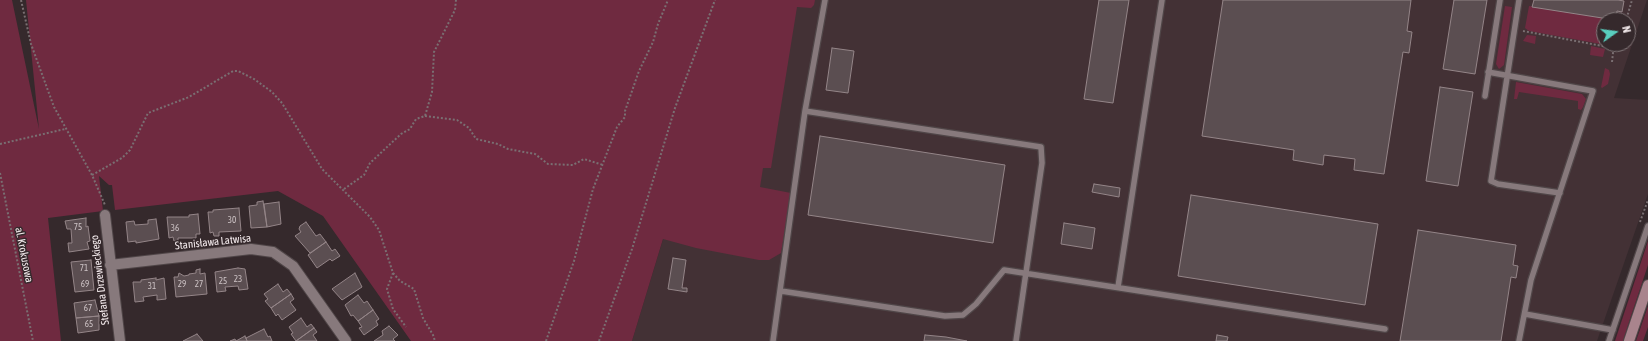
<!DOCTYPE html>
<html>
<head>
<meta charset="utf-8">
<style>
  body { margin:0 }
  #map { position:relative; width:1648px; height:341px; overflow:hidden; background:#35292c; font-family:"Asap Condensed",sans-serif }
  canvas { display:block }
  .north { position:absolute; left:1596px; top:12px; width:40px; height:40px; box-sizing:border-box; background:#35292c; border:1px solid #817779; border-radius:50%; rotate:76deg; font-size:11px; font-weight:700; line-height:16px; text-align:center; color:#f4ebed }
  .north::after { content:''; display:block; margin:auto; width:14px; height:18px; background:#59cebe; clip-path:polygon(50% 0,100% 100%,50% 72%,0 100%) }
</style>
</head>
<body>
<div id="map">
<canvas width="1648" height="341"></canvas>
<div class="north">N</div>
</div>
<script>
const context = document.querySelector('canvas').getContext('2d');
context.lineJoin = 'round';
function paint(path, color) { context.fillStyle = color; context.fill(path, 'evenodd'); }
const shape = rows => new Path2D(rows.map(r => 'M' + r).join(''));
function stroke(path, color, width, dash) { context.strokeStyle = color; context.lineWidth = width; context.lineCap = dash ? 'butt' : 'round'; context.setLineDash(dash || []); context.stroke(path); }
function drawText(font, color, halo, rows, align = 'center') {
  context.font = font + ' "Asap Condensed",sans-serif'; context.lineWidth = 3; context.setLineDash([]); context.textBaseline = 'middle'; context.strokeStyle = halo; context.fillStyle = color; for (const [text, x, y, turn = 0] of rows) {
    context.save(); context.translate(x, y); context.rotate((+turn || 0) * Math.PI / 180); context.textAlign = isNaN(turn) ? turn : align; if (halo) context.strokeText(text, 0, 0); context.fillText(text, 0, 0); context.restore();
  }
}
const built = shape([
  [736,0,1647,0,1614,98,1648,100,1648,194,1597,341,632,341],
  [1604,20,1628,20,1628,44,1604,44]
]);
const green = shape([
  [0,0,12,0,39,129,26,0,815,0,814,5,811,8,797,7,771,168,763,168,760,187,791,193,781,253,769,260,759,260,696,248,663,239,632,341,411,341,323,216,278,191,115,210,112,185,109,185,99,176,103,211,48,218,61,341,0,341],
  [1505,6,1512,7,1504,65,1499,69,1496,64],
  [1529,6,1615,20,1604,20,1604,44,1610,44,1606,45,1529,31,1525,28],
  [1527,35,1536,36,1535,44,1523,41],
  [1591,46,1605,49,1603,57,1590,55],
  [1605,68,1609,70,1610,74,1608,84,1602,88,1601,87],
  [1516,82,1582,94,1586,99,1583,107,1581,110,1578,109,1578,101,1519,92,1517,99,1514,99],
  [1648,241,1648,265,1630,319,1623,341,1615,341],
  [1648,306,1648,327,1643,341,1636,341]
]);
const building = shape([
  [1099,0,1129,0,1113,103,1084,99,1099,0],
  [1223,0,1411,0,1407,31,1412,32,1409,53,1403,52,1384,174,1354,170,1355,159,1324,155,1323,165,1293,160,1294,150,1202,136,1223,0],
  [1454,0,1487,0,1475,74,1443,69,1454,0],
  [1534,0,1618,0,1624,1,1622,12,1617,11,1615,20,1532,7,1534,0],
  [832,48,854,51,848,93,826,90,832,48],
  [1440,87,1473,92,1458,186,1426,181,1440,87],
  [820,136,1005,165,993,243,808,215,820,136],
  [1094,184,1120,188,1119,197,1092,192,1094,184],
  [1191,195,1378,224,1365,305,1178,276,1191,195],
  [263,201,267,227,251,228,249,206,257,205,257,202,263,201],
  [279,202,281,224,267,227,264,204,279,202],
  [239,208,241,231,219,232,219,236,214,236,213,232,210,233,208,212,213,212,213,210,239,208],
  [198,214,200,234,196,234,196,238,178,238,178,241,174,241,173,237,169,238,167,217,189,217,189,215,198,214],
  [86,218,86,227,88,226,90,241,87,242,89,249,69,252,68,243,72,243,71,229,67,229,65,221,86,218],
  [156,219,159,239,136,243,136,241,128,242,126,222,134,221,135,225,148,224,148,220,156,219],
  [306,222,316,236,320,234,326,242,310,253,295,236,301,232,299,229,300,226,306,222],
  [1064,223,1095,228,1092,249,1061,244,1064,223],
  [1418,230,1516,245,1513,265,1518,266,1516,278,1511,277,1501,341,1400,341,1418,230],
  [326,242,332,251,335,249,340,256,332,261,330,259,317,268,308,255,326,242],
  [673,258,686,260,682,288,687,288,687,292,668,289,673,258],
  [91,260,94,290,75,292,71,262,91,260],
  [238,268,245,269,248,289,239,290,238,286,225,287,226,291,217,292,215,272,238,268],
  [200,269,200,274,205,273,207,294,176,297,174,277,178,277,179,273,184,276,189,275,189,274,196,273,196,270,200,269],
  [355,273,362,287,342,300,332,289,355,273],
  [156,278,156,280,164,278,166,299,157,300,157,295,143,297,144,301,135,302,133,282,141,282,141,280,156,278],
  [278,284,283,292,287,289,291,294,271,308,265,301,268,299,264,294,278,284],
  [291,294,294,299,290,302,296,310,282,320,278,314,276,316,271,308,291,294],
  [358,295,364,303,367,301,373,310,358,321,353,315,351,316,345,305,358,295],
  [95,300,99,316,76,318,74,303,95,300],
  [373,310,379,319,376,321,378,325,364,335,359,328,362,327,358,321,373,310],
  [99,316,99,330,78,333,76,318,99,316],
  [301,318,307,327,311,324,314,328,296,341,291,334,293,333,289,327,301,318],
  [389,326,398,335,393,339,395,341,374,341,383,335,382,331,389,326],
  [314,328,317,332,313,335,317,341,296,341,314,328],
  [264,329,268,337,270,336,272,341,247,341,246,338,264,329],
  [197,334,203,341,183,341,197,334],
  [925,335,946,337,967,341,924,341,925,335],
  [1217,335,1228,337,1227,341,1216,341,1217,335],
  [245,336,247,341,230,341,235,339,236,341,245,336]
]);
const path = shape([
  [21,0,31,44,54,107,92,175,105,205],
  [1618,20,1627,17,1632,0],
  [1523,31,1613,48],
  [1612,62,1614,44],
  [425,116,457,120,469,128,476,139,498,144,508,149,535,154,548,164,573,165,584,159,603,165],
  [0,144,65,129],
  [0,173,33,341],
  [92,175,122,158,130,150,148,113,189,97,233,71,238,71,254,79,272,92,282,103,322,169,370,217,379,230,393,273,387,289,393,309,406,327],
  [344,189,364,175,370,163,401,134,410,129,416,119,425,116,432,92,434,52,455,10,456,0],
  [1640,222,1648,200],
  [393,273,400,281,414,289,423,318,433,335,435,341],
  [546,341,574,261,593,189,617,127,625,117,625,111,639,71,653,42,658,24,668,0],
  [599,341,632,249,675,108,715,0]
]);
const service = shape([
  [1519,0,1491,181,1498,184,1560,193],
  [1488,72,1593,91,1531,280,1519,341],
  [1485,96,1500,0],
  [805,111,1041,147,1042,163,1016,341],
  [1118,287,1162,0],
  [781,291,945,316,963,315,976,304,1004,270,1385,329],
  [1525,314,1613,330],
  [773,341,805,111,825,0],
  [1609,341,1648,226]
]);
const minor = shape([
  [105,215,120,341],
  [110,265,251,249,273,252,293,266,346,341]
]);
const secondary = shape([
  [1629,341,1648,285]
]);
const numberNames = [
  ["30",232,220],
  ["75",78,227],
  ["36",175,228],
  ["71",84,268],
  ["23",238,279],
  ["25",223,281],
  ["69",85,284],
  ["29",182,284],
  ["27",199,284],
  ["31",152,286],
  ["67",88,308],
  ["65",89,324]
];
const streetNames = [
  ["Stanisława Latwisa",213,242,-6],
  ["al. Krokusowa",24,255,79],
  ["Stefana Drzewieckiego",100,280,-97]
];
paint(built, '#433135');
paint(green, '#6f2a40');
paint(building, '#5b4e51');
stroke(building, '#948588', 1);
stroke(service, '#504648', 8);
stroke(minor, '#504648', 12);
stroke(secondary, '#504648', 12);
stroke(path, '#7a6f72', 2, [2, 2]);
stroke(service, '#87797c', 5.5);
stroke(minor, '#87797c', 10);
stroke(secondary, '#a9848d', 10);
drawText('9px', '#cec4c6', null, numberNames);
drawText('11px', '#f4ebed', '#35292c', streetNames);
</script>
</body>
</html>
